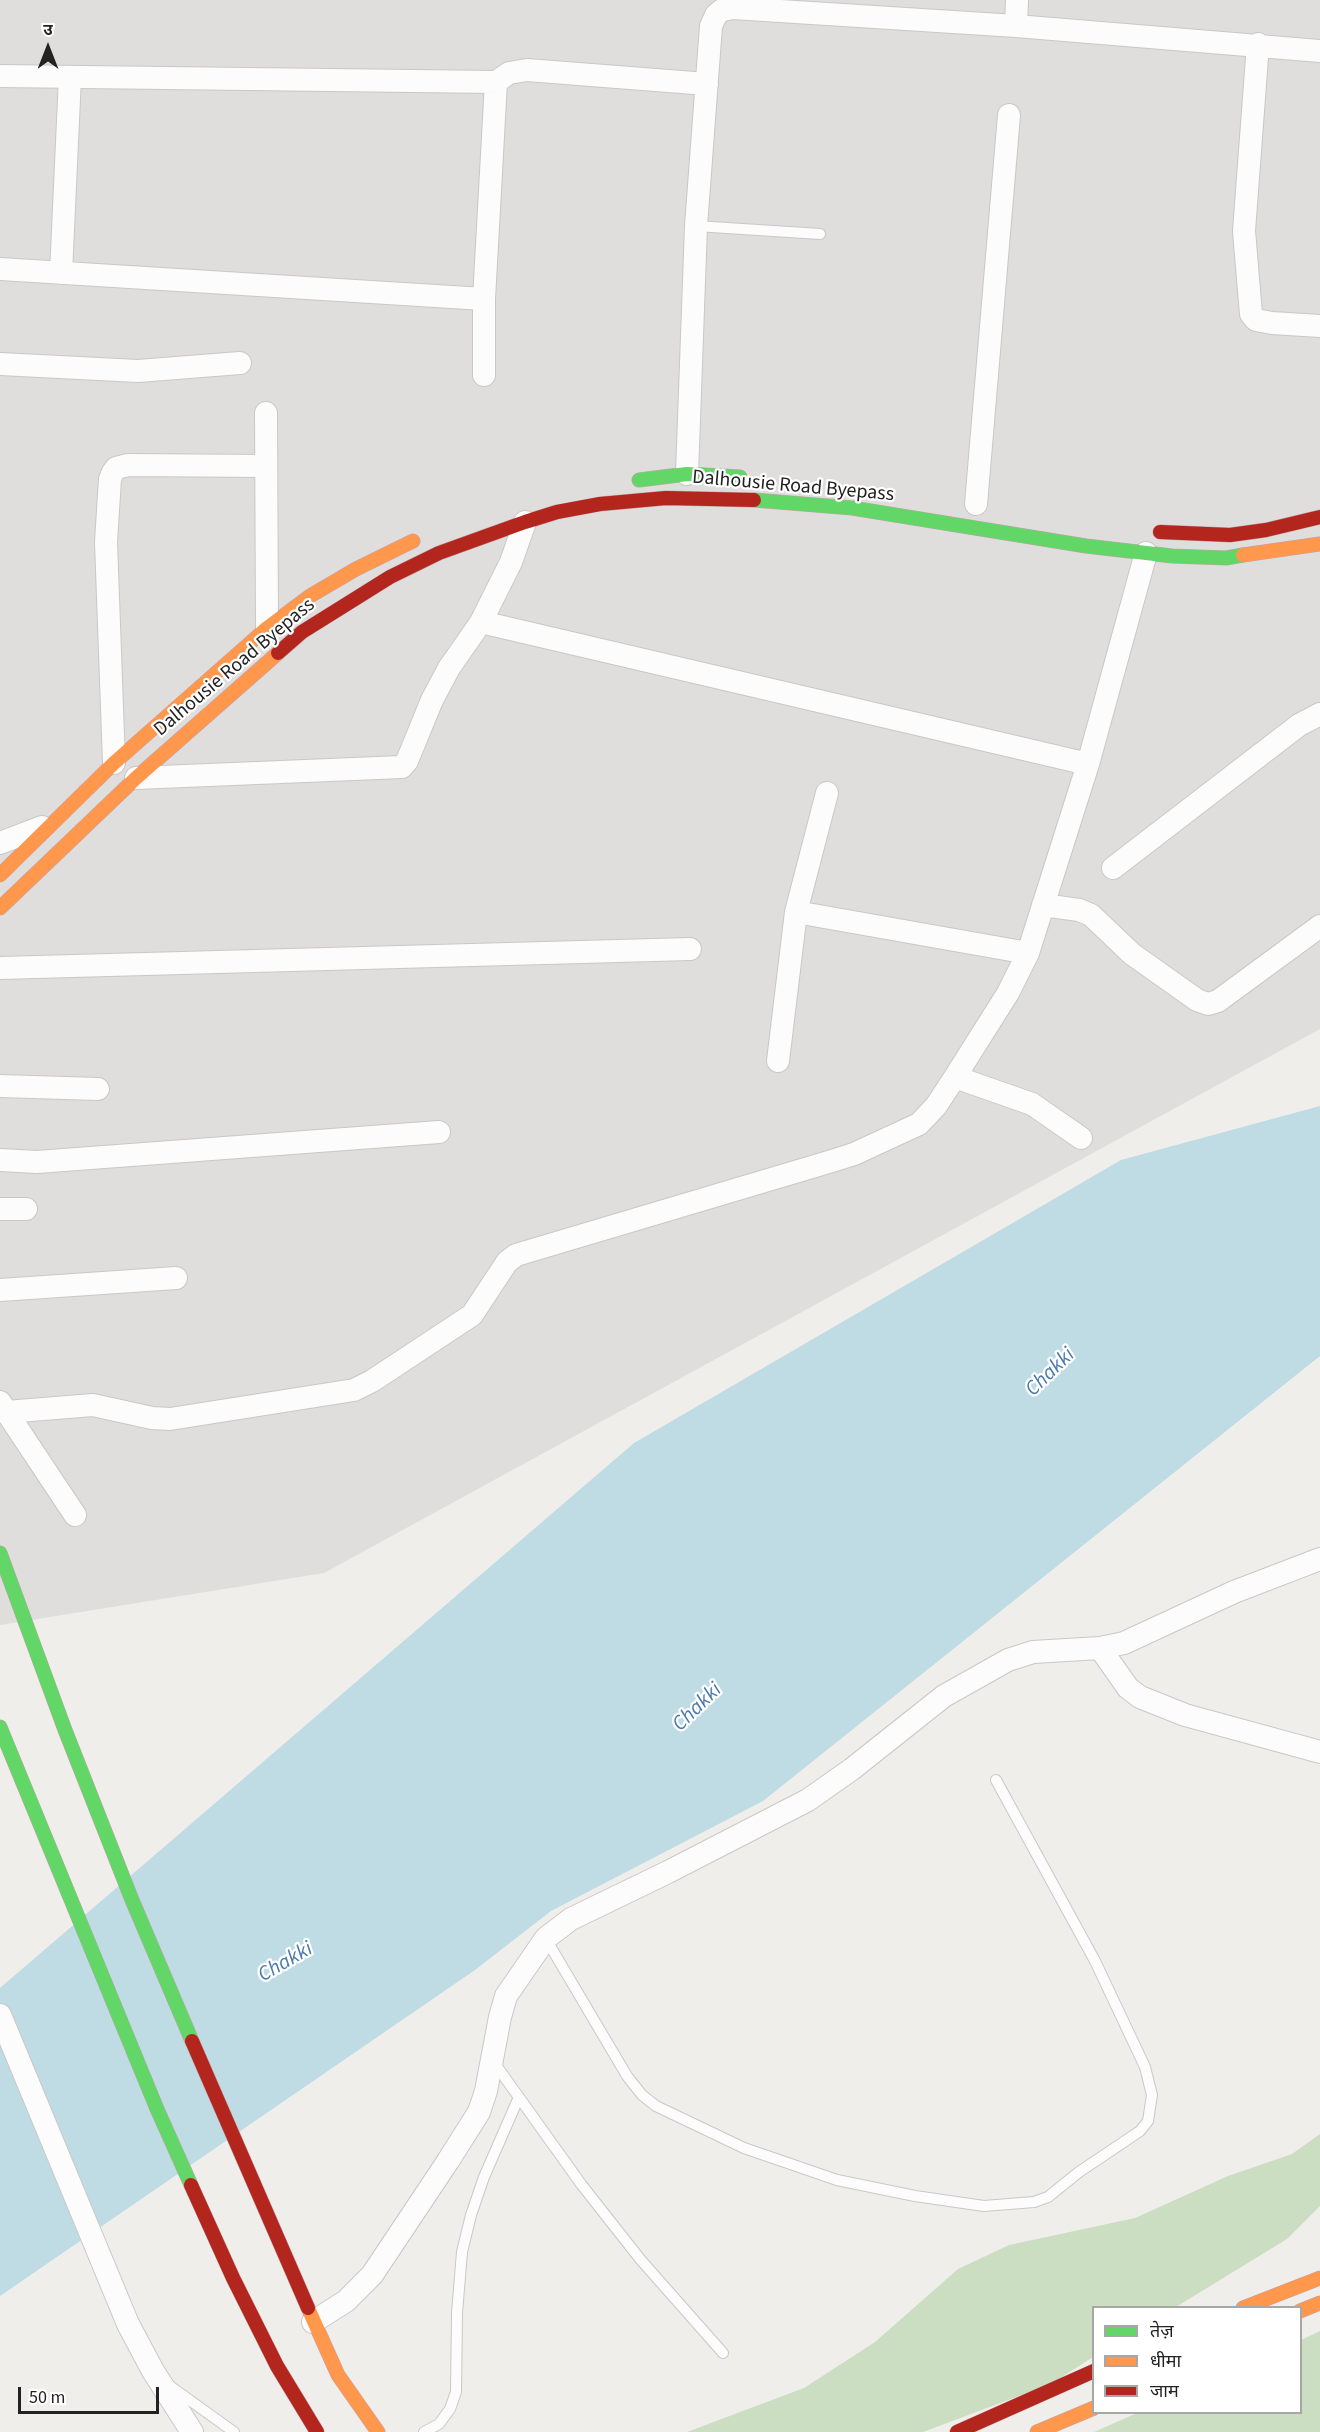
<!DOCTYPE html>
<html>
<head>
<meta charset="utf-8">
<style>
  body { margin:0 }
  #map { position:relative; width:1320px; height:2432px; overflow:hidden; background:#f0eeeb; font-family:"Source Sans 3","Noto Sans Devanagari",sans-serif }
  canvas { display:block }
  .legend { position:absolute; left:1092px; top:2306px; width:210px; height:108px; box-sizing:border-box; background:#fff; border:2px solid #a7a7a7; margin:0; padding:8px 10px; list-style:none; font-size:18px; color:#222 }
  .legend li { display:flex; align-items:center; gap:12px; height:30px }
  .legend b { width:30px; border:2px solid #a7a7a7 }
  .north { position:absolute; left:18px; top:18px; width:60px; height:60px; -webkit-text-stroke:4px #fff; paint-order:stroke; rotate:0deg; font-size:16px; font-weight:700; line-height:24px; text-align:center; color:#222 }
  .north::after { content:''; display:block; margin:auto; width:21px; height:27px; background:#222; clip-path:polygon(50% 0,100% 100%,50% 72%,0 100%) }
  .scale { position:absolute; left:18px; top:2387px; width:141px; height:27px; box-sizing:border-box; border:3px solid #222; border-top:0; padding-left:8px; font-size:18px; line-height:21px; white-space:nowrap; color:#222; -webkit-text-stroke:4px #fff; paint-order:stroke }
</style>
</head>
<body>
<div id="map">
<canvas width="1320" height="2432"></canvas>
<ul class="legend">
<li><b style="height:8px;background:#63d668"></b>तेज़</li>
<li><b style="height:8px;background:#ff974d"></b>धीमा</li>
<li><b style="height:8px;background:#b3261e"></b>जाम</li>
</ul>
<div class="north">उ</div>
<div class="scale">50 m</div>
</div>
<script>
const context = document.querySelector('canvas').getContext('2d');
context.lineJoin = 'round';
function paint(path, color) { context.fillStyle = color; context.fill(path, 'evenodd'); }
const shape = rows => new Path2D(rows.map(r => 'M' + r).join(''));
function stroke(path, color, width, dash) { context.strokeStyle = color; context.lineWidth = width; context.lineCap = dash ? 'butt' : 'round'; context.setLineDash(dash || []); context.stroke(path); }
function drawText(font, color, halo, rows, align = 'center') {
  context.font = font + ' "Source Sans 3",sans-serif'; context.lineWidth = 4.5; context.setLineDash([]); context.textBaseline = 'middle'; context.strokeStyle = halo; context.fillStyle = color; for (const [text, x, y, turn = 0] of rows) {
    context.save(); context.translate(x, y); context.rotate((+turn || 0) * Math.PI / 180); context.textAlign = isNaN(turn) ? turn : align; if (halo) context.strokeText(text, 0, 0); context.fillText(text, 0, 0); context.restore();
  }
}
const residential = shape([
  [0,0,1320,0,1320,1029,324,1573,0,1625]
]);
const forest = shape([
  [1320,2134,1320,2206,1287,2239,1176,2307,1094,2308,1093,2357,1051,2384,923,2432,687,2432,804,2388,875,2342,958,2269,1009,2245,1135,2218,1228,2176,1292,2154],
  [1320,2331,1320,2432,1094,2432,1137,2413,1300,2412,1301,2340]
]);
const water = shape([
  [1320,1106,1320,1356,763,1801,551,1911,475,1970,0,2296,0,1988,634,1443,1121,1160]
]);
const lane = shape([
  [696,226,820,234],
  [546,1939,627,2076,642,2095,656,2106,744,2148,837,2180,915,2196,984,2206,1034,2202,1048,2197,1079,2172,1140,2131,1148,2121,1152,2095,1145,2067,1095,1961,996,1780],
  [493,2061,581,2184,640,2259,723,2353],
  [170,2386,234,2432],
  [424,2432,439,2424,450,2409,456,2392,457,2313,462,2252,471,2215,484,2177,519,2097]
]);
const street = shape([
  [1016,26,1017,0],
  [1258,44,1244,231,1251,314,1256,320,1272,323,1320,326],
  [0,76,496,82,509,73,527,70,707,84],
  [0,269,484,299],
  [61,273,70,77],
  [0,364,138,371,240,363],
  [484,375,484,299,496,82],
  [266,413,267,628],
  [687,474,696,226,711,26,716,15,722,10,733,8,1016,26,1320,51],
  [976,504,1009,115],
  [481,622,1088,764],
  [114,763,106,542,110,479,113,472,116,468,128,465,266,466],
  [136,778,402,767,407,761,432,700,449,668,481,622,511,562,525,522],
  [0,843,42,827],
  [1113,868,1299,725,1320,714],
  [1043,905,1079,910,1091,915,1132,954,1197,1000,1208,1004,1218,1001,1320,926],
  [796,912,827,793],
  [0,968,690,949],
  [778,1061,796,912,1028,953],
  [955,1077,1032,1104,1081,1138],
  [0,1086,98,1089],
  [0,1160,37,1162,439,1132],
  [0,1209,26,1209],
  [0,1290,176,1278],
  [0,1402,75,1515],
  [6,1412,93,1405,152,1418,170,1419,354,1390,372,1381,472,1315,507,1262,516,1255,832,1161,854,1154,919,1124,936,1106,955,1077,1008,993,1028,953,1088,764,1146,553],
  [1100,1648,1128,1688,1140,1697,1185,1715,1320,1752],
  [0,2015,128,2324,153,2371,192,2432],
  [313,2322,346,2301,372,2275,448,2161,479,2112,486,2091,500,2017,506,1996,546,1938,571,1919,668,1872,808,1800,852,1769,944,1696,1008,1660,1033,1652,1100,1648,1124,1643,1234,1592,1320,1559]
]);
const fast = shape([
  [639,480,687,474,740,477],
  [754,500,852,508,1086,546,1172,556,1226,558,1243,555],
  [0,1553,65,1730,132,1900,192,2041],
  [0,1727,157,2109,191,2185]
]);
const slow = shape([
  [1243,555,1320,544],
  [0,875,114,763,267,628,310,596,356,569,413,541],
  [0,908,136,778,278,653],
  [308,2308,338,2375,378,2432],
  [1243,2308,1320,2278],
  [1300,2311,1320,2303],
  [1037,2432,1094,2408]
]);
const jam = shape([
  [1160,532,1230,535,1266,530,1320,517],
  [278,653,302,632,390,577,439,553,525,522,557,512,600,504,666,498,754,500],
  [192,2041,308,2308],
  [191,2185,233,2278,277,2366,317,2432],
  [957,2432,1094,2371]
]);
const streetNames = [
  ["Dalhousie Road Byepass",793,487,5],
  ["Dalhousie Road Byepass",235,668,-40]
];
const waterNames = [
  ["Chakki",1051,1373,-44],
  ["Chakki",698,1708,-44],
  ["Chakki",286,1963,-30]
];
paint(residential, '#dfdedc');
paint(forest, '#cbdec1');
paint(water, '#bfdbe3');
stroke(lane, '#c9c8c7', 12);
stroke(street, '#c9c8c7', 24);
stroke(fast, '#c5a2ac', 15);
stroke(slow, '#c5a2ac', 15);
stroke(jam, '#c5a2ac', 15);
stroke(lane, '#fdfcfc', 10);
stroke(street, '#fdfcfc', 22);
stroke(fast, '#63d668', 14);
stroke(slow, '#ff974d', 14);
stroke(jam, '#b3261e', 14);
drawText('20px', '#222', '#fff', streetNames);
drawText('italic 21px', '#4a7aab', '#fff', waterNames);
</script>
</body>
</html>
